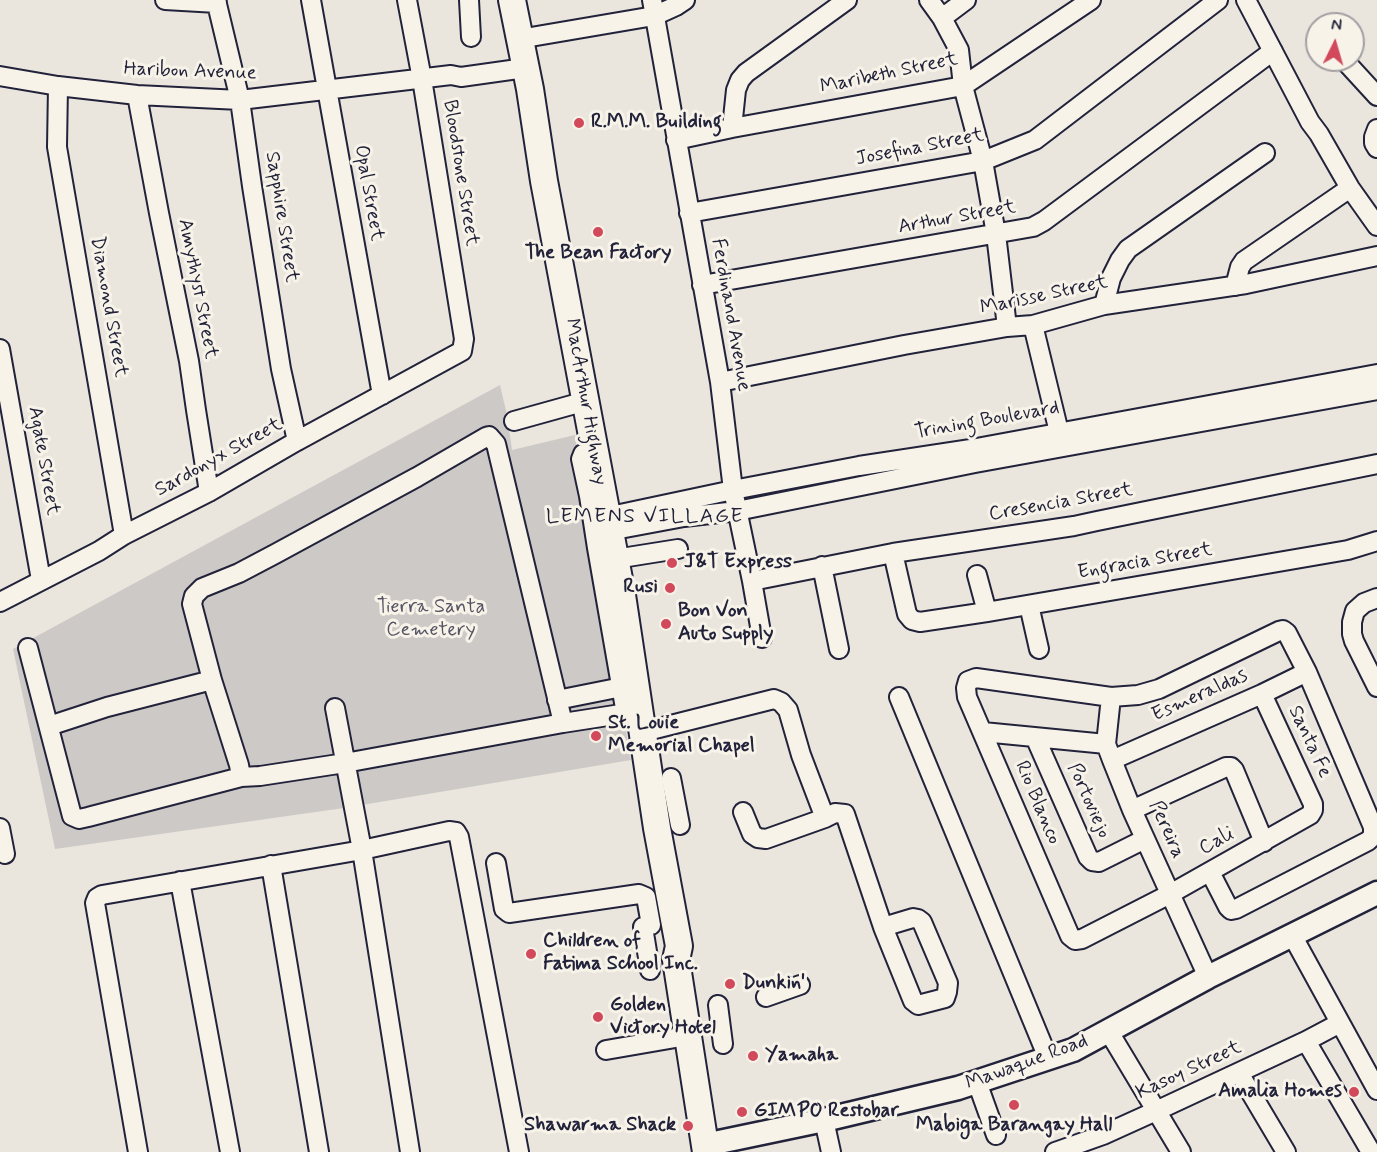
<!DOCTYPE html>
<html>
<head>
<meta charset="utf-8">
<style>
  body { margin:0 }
  #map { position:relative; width:1377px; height:1152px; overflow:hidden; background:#eae6de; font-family:Mynerve,sans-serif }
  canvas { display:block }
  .north { position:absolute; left:1305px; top:12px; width:60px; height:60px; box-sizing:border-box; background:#f7f3e8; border:2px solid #a29fa3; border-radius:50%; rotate:5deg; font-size:16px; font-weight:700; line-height:24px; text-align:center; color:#22223b }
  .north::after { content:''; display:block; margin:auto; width:21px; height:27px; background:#d1495b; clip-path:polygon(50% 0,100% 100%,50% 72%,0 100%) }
</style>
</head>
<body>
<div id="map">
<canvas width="1377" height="1152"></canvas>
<div class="north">N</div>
</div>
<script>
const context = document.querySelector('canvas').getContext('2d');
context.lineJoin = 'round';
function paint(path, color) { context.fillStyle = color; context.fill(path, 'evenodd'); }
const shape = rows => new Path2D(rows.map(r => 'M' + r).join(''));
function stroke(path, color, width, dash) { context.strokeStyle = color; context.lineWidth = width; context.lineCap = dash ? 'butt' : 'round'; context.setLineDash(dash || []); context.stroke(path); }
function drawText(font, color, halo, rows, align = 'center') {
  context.font = font + ' Mynerve,sans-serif'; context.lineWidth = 6; context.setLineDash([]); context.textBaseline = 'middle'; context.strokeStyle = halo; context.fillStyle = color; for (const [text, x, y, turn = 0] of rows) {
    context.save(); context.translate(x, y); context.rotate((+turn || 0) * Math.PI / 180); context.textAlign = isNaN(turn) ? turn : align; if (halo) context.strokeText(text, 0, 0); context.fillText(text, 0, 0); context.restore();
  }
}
const green = shape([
  [500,385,507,415,512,450,575,435,631,760,344,808,55,849,13,649]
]);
const minor = shape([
  [165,0,217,3],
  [216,0,240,100,252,186,281,369,297,441],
  [311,0,382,395],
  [469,0,471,37],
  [652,0,720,382,733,490,752,581,762,638],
  [929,0,942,18,959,50,963,86,983,161,996,234,1007,327],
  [1246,0,1310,122,1319,134,1350,188,1377,226],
  [942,18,966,0],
  [519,39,654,16,676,6,685,0],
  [1344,60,1377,96],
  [0,76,58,86,137,95,240,100,451,75,461,77,525,68],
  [58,86,57,147,124,535],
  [137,95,159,213,189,361,196,410,209,492],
  [732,128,736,90,740,80,746,73,847,0],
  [1377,129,1374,137,1374,143,1377,148],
  [676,140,732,128,963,86,1091,0],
  [689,213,983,161,1035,140,1218,0],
  [702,285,1033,227,1044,221,1273,51],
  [1235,286,1240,267,1244,261,1350,188],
  [1104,305,1111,278,1120,260,1128,249,1265,153],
  [1033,325,1059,432],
  [0,349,41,580],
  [720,382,904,345,1007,327,1033,325,1104,305,1246,284,1377,256],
  [514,421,586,401],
  [595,451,583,454,581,459,589,496,597,548,626,714],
  [606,517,733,490,859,466,971,449,1377,374],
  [609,531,684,517,737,511,975,463,1377,390],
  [893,553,907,614,912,620,920,622,987,612,1348,550,1377,541],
  [615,559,678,549],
  [822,566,839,649],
  [977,575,987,612],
  [752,581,893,553,1074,526,1097,521,1377,464],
  [1377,598,1364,603,1355,611,1352,622,1352,634,1354,641,1377,687],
  [0,602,99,551,124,535,209,492,297,441,462,351,464,339,422,79,407,0],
  [1029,605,1039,649],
  [28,648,72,816,79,819,88,817,241,777],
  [899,697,1048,1058],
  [1111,697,1106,744,1112,760,1132,810,1208,977],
  [557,700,632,685],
  [335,708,362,850,410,1152],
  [563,723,496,444,489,436,486,437,417,477,275,554,239,573,202,588,194,596,192,604,212,680,239,765,241,777,260,776,345,763,563,723,640,711],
  [49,726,107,707,212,680],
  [643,732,774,699,781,702,788,710,801,755,825,818],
  [983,732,1106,744],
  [1035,737,1088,857,1092,861,1099,862,1145,839],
  [1112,760,1262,694,1307,672],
  [671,778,680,825],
  [1132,810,1226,767,1231,767,1234,770,1264,842],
  [743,812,752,834,758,838,766,839,825,818,835,813,845,814,883,927,913,1001,918,1005,945,998,947,992,948,983,922,922,918,919,913,918,883,927],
  [0,828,5,854],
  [496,863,504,909,509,913,639,894,646,897,651,925],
  [271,865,319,1152],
  [1210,872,1228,907,1231,910,1236,909,1368,841,1373,836,1373,827,1307,672,1287,633,1283,630,1279,631,1159,689,1138,695,1111,697,976,678,968,681,966,688,967,697,1070,936,1075,940,1082,939,1170,894,1310,815,1313,810,1313,804,1262,694],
  [180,881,230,1152],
  [643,927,650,970],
  [1292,935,1377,1090],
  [766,997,800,985],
  [718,1005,723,1044],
  [1109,1032,1181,1152],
  [1306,1041,1371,1152],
  [606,1050,687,1036],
  [1239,1073,1286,1152],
  [977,1082,996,1135],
  [824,1120,831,1152],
  [138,1152,95,903,97,898,102,895,362,850,449,831,456,832,459,837,519,1152],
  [1055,1152,1103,1135,1156,1111,1306,1041,1340,1023]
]);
const major = shape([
  [719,1142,824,1120,958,1088,1073,1050,1208,977,1377,893]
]);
const highway = shape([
  [512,0,530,89,544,181,622,595,657,828,679,946,676,960,677,966,706,1152]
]);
const markers = [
  [579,123,6,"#d1495b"],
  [598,232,6,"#d1495b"],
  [672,563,6,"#d1495b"],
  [670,588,6,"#d1495b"],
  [666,624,6,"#d1495b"],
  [596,736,6,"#d1495b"],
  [531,954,6,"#d1495b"],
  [730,984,6,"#d1495b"],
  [598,1017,6,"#d1495b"],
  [753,1056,6,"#d1495b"],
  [1354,1092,6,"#d1495b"],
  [1014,1105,6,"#d1495b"],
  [742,1112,6,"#d1495b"],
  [688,1126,6,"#d1495b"]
];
const streetNames = [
  ["Haribon Avenue",190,72,2],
  ["Maribeth Street",889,74,-12],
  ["Josefina Street",920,148,-11],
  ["Bloodstone Street",460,173,81],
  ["Opal Street",368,193,80],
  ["Sapphire Street",281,217,81],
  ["Arthur Street",957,218,-10],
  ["Amythyst Street",197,289,79],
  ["Marisse Street",1044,296,-12],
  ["Diamond Street",108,307,80],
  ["Ferdinand Avenue",730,315,80],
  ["MacArthur Highway",585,402,80],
  ["Trining Boulevard",987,421,-10],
  ["Sardonyx Street",219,458,-29],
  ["Agate Street",43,461,80],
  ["Cresencia Street",1061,503,-10],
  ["Engracia Street",1145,562,-10],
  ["Esmeraldas",1200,696,-24],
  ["Santa Fe",1309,742,65],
  ["Portoviejo",1088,801,66],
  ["Rio Blanco",1037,803,67],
  ["Pereira",1166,830,66],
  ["Cali",1217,842,-29],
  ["Mawaque Road",1027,1063,-20],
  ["Kasoy Street",1189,1071,-25]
];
const poiNames = [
  ["R.M.M. Building",591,123],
  ["The Bean Factory",598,254,"center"],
  ["J&T Express",684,563],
  ["Rusi",658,588,"right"],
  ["Bon Von",678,612],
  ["Auto Supply",678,635],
  ["St. Louie",608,724],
  ["Memorial Chapel",608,747],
  ["Children of",543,942],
  ["Fatima School Inc.",543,965],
  ["Dunkin'",742,984],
  ["Golden",610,1006],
  ["Victory Hotel",610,1029],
  ["Yamaha",765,1056],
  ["Amalia Homes",1342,1092,"right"],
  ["GIMPO Restobar",754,1112],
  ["Shawarma Shack",676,1126,"right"],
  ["Mabiga Barangay Hall",1014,1126,"center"]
];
const parkNames = [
  ["Tierra Santa",431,608],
  ["Cemetery",431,631]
];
const neighbourhoodNames = [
  ["LEMENS VILLAGE",645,518]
];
paint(green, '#cdc9c6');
stroke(minor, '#22223b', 22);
stroke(major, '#22223b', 27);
stroke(highway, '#22223b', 30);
stroke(minor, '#f7f3e8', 18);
stroke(major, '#f7f3e8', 22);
stroke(highway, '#f7f3e8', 26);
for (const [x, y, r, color] of markers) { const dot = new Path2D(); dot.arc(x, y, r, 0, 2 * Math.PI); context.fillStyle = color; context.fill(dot); stroke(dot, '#f7f3e8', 2); }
drawText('20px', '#22223b', '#f7f3e8', streetNames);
drawText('bold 20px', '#22223b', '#f7f3e8', poiNames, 'left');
drawText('20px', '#555465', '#f7f3e8', parkNames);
context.letterSpacing = '1.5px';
drawText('21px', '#22223b', '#f7f3e8', neighbourhoodNames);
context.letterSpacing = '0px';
</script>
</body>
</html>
